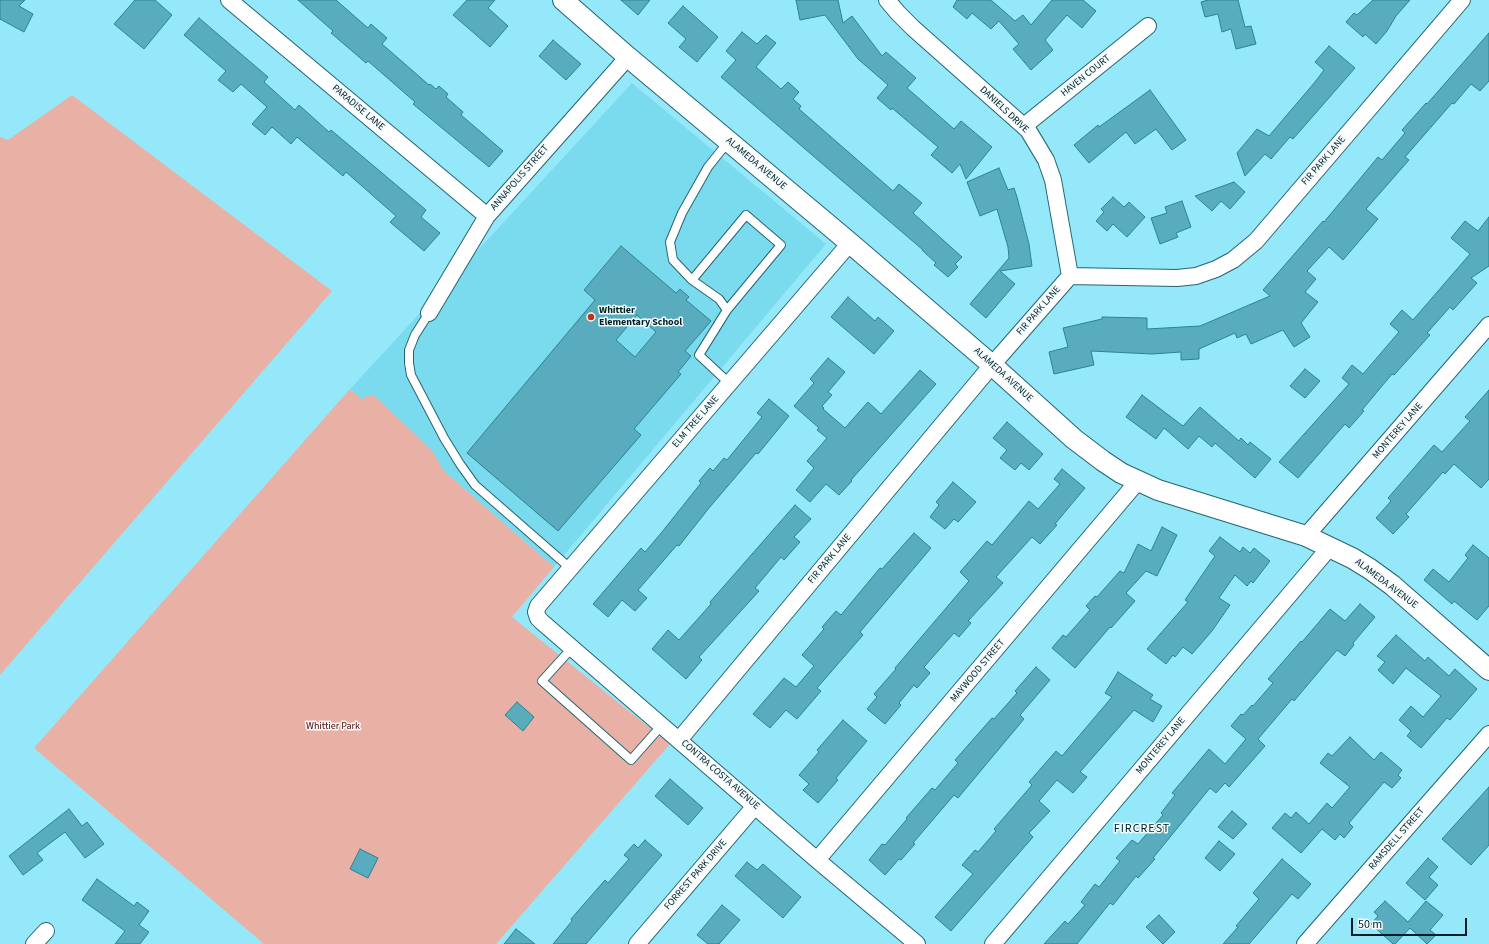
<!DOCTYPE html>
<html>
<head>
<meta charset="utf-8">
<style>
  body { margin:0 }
  #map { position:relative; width:1489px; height:944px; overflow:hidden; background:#94e8f9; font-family:"Source Sans 3",sans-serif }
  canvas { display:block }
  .scale { position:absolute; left:1351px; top:918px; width:116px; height:18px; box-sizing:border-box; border:2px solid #002026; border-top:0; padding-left:5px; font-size:12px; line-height:14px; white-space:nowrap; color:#002026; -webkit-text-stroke:3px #f3fbfd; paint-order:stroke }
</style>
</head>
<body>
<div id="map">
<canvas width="1489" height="944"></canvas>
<div class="scale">50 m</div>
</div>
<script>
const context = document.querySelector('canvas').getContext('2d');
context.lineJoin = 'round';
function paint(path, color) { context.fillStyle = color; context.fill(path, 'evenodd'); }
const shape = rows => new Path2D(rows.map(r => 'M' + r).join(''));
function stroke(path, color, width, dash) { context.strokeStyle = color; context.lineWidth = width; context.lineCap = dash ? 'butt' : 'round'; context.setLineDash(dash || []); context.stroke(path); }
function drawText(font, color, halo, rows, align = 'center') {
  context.font = font + ' "Source Sans 3",sans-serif'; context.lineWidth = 3; context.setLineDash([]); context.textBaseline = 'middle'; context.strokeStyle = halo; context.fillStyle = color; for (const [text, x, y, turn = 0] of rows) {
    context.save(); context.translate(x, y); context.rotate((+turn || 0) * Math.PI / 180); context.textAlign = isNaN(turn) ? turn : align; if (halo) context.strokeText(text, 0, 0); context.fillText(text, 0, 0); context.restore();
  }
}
const built = shape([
  [632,83,826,244,554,567,350,389]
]);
const green = shape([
  [72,95,332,291,0,675,0,137,8,140],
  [350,389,363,400,367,395,374,395,432,451,444,471,554,567,512,617,670,744,496,944,264,944,34,748]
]);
const building = shape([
  [0,0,25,0,19,6,33,14,24,32,0,19,0,0],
  [135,0,155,0,172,15,144,49,114,24,135,0],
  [298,0,336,0,368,28,371,24,387,38,382,44,429,85,430,84,436,89,439,86,448,94,446,97,463,112,461,115,503,151,489,167,413,104,415,102,368,61,366,63,331,33,333,31,298,0],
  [467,0,495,0,488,8,508,26,490,47,453,15,467,0],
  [621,0,650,0,638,15,621,0],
  [796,0,838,0,843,23,852,16,882,56,886,52,916,78,907,88,954,129,961,121,992,147,966,179,960,164,952,173,931,155,938,147,892,108,891,110,877,98,888,85,858,59,825,15,800,20,796,0],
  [957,0,991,0,1015,21,1023,15,1031,25,1052,0,1083,0,1096,11,1082,28,1067,15,1045,40,1053,50,1031,70,1013,49,1019,44,999,21,991,29,972,13,967,19,953,7,957,0],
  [1208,0,1238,0,1245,27,1251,26,1256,44,1236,49,1231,29,1222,32,1218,14,1205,17,1201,2,1208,0],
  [1373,0,1410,0,1396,16,1387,31,1376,44,1365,34,1363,37,1346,22,1354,13,1357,15,1373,0],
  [683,6,718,37,697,62,679,47,686,39,668,23,683,6],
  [199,18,268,77,264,82,295,110,299,105,329,132,331,130,426,210,421,217,440,233,424,251,390,222,396,216,346,172,343,176,297,137,291,144,272,127,265,135,252,124,267,107,241,84,233,92,218,80,226,71,184,35,199,18],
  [742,32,757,44,766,35,776,43,756,67,781,89,788,82,799,92,793,99,801,106,799,109,893,191,899,184,922,203,913,213,962,257,955,264,958,267,948,277,934,265,936,263,922,250,923,250,721,77,736,60,726,51,742,32],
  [1489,33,1489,81,1480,91,1471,84,1454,104,1452,103,1405,157,1409,160,1366,209,1378,219,1343,260,1329,247,1307,271,1316,279,1305,292,1318,302,1301,323,1310,337,1294,347,1283,330,1251,344,1246,334,1237,338,1235,333,1199,349,1199,359,1181,360,1181,352,1152,354,1091,351,1094,365,1054,374,1049,352,1068,347,1063,328,1102,319,1102,317,1147,318,1147,329,1200,326,1270,296,1263,290,1323,221,1324,222,1378,157,1382,160,1405,133,1402,130,1426,103,1427,104,1489,33],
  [553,40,581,64,566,80,539,56,553,40],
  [1329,46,1355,68,1293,139,1290,137,1271,159,1265,154,1245,176,1237,153,1257,129,1269,136,1315,82,1324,70,1315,62,1329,46],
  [1150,90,1186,140,1172,150,1156,129,1135,144,1126,132,1089,163,1074,145,1098,125,1099,127,1150,90],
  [999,168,1008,190,1014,188,1017,197,1029,244,1032,266,1000,271,1015,284,986,318,970,304,1009,258,1008,247,997,209,980,216,967,182,999,168],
  [1234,182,1245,192,1230,209,1221,201,1212,211,1195,196,1234,182],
  [1113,197,1124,207,1129,202,1145,217,1127,237,1113,224,1107,231,1096,221,1104,212,1101,209,1113,197],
  [1182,201,1191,227,1176,233,1178,237,1160,244,1151,218,1167,213,1165,207,1182,201],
  [1489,217,1489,266,1471,278,1477,283,1453,310,1450,307,1427,333,1430,335,1394,375,1392,374,1362,410,1364,411,1349,428,1345,424,1298,478,1279,462,1349,384,1342,378,1352,365,1363,374,1399,332,1390,324,1402,310,1413,320,1470,254,1451,238,1465,221,1478,231,1489,217],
  [621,246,676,293,680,289,689,297,686,300,711,321,685,351,691,356,678,372,681,374,634,429,641,435,558,531,467,453,595,300,584,290,621,246],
  [637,315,656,332,635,357,616,340,637,315],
  [848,297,875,321,878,317,894,331,874,354,831,317,848,297],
  [828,358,845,372,828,392,832,395,822,406,824,408,823,409,845,428,868,402,881,414,920,370,936,384,851,480,852,481,839,495,826,484,810,502,796,490,814,468,807,461,827,438,817,430,819,428,794,406,814,383,810,379,828,358],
  [1305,369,1320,381,1305,398,1290,386,1305,369],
  [1489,390,1489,479,1481,488,1454,464,1445,474,1443,472,1406,514,1409,517,1393,534,1376,518,1391,501,1388,498,1434,445,1442,452,1470,421,1465,417,1489,390],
  [1142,395,1183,426,1200,407,1239,441,1241,438,1248,445,1250,442,1271,459,1255,478,1215,443,1212,447,1199,436,1188,449,1164,428,1156,439,1126,417,1142,395],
  [769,399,789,416,758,454,756,453,709,508,679,546,677,545,638,590,647,598,635,611,622,600,608,617,593,604,641,548,645,552,662,532,701,483,699,481,710,468,713,471,724,458,727,460,762,417,757,413,769,399],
  [1007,422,1043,454,1029,470,1021,463,1015,470,1000,458,1007,450,993,438,1007,422],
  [1062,469,1085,488,1055,524,1057,525,1040,544,1032,537,996,577,1003,583,968,621,971,623,959,637,954,633,924,667,930,673,917,688,914,685,899,703,901,705,885,724,867,709,877,697,874,694,896,669,895,668,969,581,960,572,987,541,992,545,1029,501,1038,509,1060,484,1054,479,1062,469],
  [953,482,976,502,958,522,954,519,945,529,930,517,939,505,936,502,953,482],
  [795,505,811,519,794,537,800,542,784,560,781,557,755,588,759,591,699,657,702,660,686,679,652,649,668,630,679,640,711,604,710,602,795,505],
  [1162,527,1177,535,1157,576,1146,571,1126,593,1135,601,1111,628,1110,627,1075,668,1052,648,1063,635,1066,637,1090,610,1086,606,1095,596,1097,597,1120,571,1124,573,1138,544,1151,551,1162,527],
  [914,533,931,548,860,632,863,635,817,688,821,691,797,719,786,710,770,728,753,714,784,678,796,687,814,666,802,655,824,629,822,627,836,611,841,615,880,568,882,569,914,533],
  [1220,537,1240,552,1243,547,1250,553,1254,548,1270,561,1253,583,1251,581,1247,586,1235,575,1219,598,1230,605,1212,631,1192,654,1183,647,1175,657,1173,655,1166,664,1147,649,1188,602,1185,600,1215,556,1209,551,1220,537],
  [1473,545,1489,558,1489,606,1477,620,1454,601,1452,604,1424,580,1433,569,1449,582,1468,558,1465,555,1473,545],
  [1360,604,1375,617,1353,643,1354,645,1345,656,1337,650,1294,701,1292,699,1258,739,1265,746,1229,787,1225,783,1216,793,1210,788,1153,858,1155,859,1138,878,1136,876,1113,905,1110,903,1077,944,1044,944,1065,921,1068,924,1085,905,1081,902,1095,884,1099,887,1120,861,1116,858,1132,840,1138,844,1163,815,1161,813,1175,795,1172,793,1209,749,1225,764,1246,739,1231,726,1241,714,1243,715,1252,705,1253,706,1273,683,1268,679,1301,641,1302,642,1330,609,1345,621,1360,604],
  [1396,635,1425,661,1428,657,1449,676,1455,669,1477,689,1450,720,1447,718,1421,748,1407,736,1411,731,1399,720,1411,706,1423,717,1441,696,1406,668,1393,684,1378,670,1385,662,1377,656,1396,635],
  [1036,667,1050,680,1020,715,1024,719,958,798,954,795,913,843,915,844,901,860,899,859,885,875,869,860,882,844,885,845,907,819,906,818,932,788,935,790,958,763,955,760,992,718,994,719,1017,693,1015,691,1036,667],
  [1118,672,1153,695,1150,699,1162,706,1153,722,1134,710,1080,772,1087,777,1073,793,1057,780,1039,801,1050,811,1029,833,1033,837,951,931,935,917,973,874,962,865,975,850,978,852,996,831,994,829,1032,785,1029,782,1056,751,1062,756,1112,697,1105,693,1118,672],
  [517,702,534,717,523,731,505,715,517,702],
  [843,720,867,741,836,778,838,780,818,803,803,790,809,784,799,775,819,752,817,750,843,720],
  [1350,737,1374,760,1381,752,1402,770,1398,775,1401,778,1392,788,1384,782,1349,823,1353,827,1344,838,1340,834,1335,840,1322,829,1301,853,1272,828,1285,813,1291,818,1296,812,1309,824,1327,803,1332,808,1350,787,1320,763,1328,753,1332,756,1350,737],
  [670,779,703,808,688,825,655,796,670,779],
  [1489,787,1489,845,1471,865,1442,839,1489,787],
  [69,809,82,826,87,822,104,844,85,858,65,832,37,853,43,860,23,875,9,856,69,809],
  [1232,811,1247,824,1233,839,1218,827,1232,811],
  [645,840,662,855,586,944,553,944,572,921,571,919,605,880,608,883,629,859,624,855,634,844,638,848,645,840],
  [1219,841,1235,854,1220,871,1205,858,1219,841],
  [360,849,378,858,368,878,350,869,360,849],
  [1428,858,1438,867,1429,877,1438,885,1425,900,1406,883,1428,858],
  [1282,859,1311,884,1298,899,1292,894,1249,944,1223,944,1238,927,1236,926,1259,899,1253,893,1282,859],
  [747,862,757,870,763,864,801,897,783,918,735,876,747,862],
  [97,879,134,906,137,902,149,911,139,925,149,932,140,944,115,944,125,931,82,900,97,879],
  [1385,901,1408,922,1426,901,1443,915,1430,930,1436,935,1427,944,1410,928,1395,944,1393,944,1371,924,1378,916,1374,912,1385,901],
  [722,905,740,920,719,944,708,944,697,935,722,905],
  [1159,915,1175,932,1163,944,1146,927,1159,915],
  [516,929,535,944,504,944,516,929]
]);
const service = shape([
  [728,142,708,167,682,213,670,242,673,260,692,280,719,299,727,310,699,355,729,383],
  [692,280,746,215,781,245,727,310],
  [429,313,415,335,409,350,409,363,411,375,444,438,460,464,475,485,570,568],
  [572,648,542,681,631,760,662,725]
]);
const minor = shape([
  [229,0,487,216],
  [887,0,898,13,913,28,1028,130,1046,160,1053,180,1070,276],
  [1024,126,1148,26],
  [850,243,538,606,536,612,538,618,542,622,817,860,917,944],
  [429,313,487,216,628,57],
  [1306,536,1489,325],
  [679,740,992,365,1070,276,1177,278,1196,276,1216,269,1233,260,1256,241,1462,0],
  [817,860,1138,481],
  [34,944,46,931],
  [637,944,755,806],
  [993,944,1330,547],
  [1305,944,1489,734]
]);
const tertiary = shape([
  [563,0,628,57,850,243,992,365,1074,439,1103,461,1121,473,1158,490,1306,536,1352,558,1370,569,1392,585,1489,670]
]);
const markers = [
  [591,317,4,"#be321b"]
];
const streetNames = [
  ["HAVEN COURT",1086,76,-39],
  ["PARADISE LANE",358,108,40],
  ["DANIELS DRIVE",1004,110,43],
  ["FIR PARK LANE",1324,161,-49],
  ["ALAMEDA AVENUE",756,164,40],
  ["ANNAPOLIS STREET",520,178,-49],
  ["FIR PARK LANE",1039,311,-49],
  ["ALAMEDA AVENUE",1003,375,42],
  ["ELM TREE LANE",696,422,-49],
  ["MONTEREY LANE",1398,431,-49],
  ["FIR PARK LANE",830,559,-50],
  ["ALAMEDA AVENUE",1386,584,37],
  ["MAYWOOD STREET",978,671,-50],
  ["MONTEREY LANE",1161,746,-50],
  ["CONTRA COSTA AVENUE",720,775,41],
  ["RAMSDELL STREET",1397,839,-49],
  ["FORREST PARK DRIVE",696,875,-49]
];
const poiNames = [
  ["Whittier",599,311],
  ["Elementary School",599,323]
];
const parkNames = [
  ["Whittier Park",333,727]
];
const quarterNames = [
  ["FIRCREST",1142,829]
];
paint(built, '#7bdbee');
paint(green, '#e9b1a5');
paint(building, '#58acbd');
stroke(building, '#2b8393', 1);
stroke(service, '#236571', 10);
stroke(minor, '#236571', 18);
stroke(tertiary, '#236571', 22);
stroke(service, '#fff', 8);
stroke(minor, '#fff', 16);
stroke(tertiary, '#fff', 20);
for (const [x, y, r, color] of markers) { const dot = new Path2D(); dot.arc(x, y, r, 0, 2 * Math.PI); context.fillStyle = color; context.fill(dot); stroke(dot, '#f3fbfd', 1.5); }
drawText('10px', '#002026', '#f3fbfd', streetNames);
drawText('bold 10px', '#002026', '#f3fbfd', poiNames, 'left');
drawText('10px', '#520700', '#f3fbfd', parkNames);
context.letterSpacing = '1px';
drawText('12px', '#002026', '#f3fbfd', quarterNames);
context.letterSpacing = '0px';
</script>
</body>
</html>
